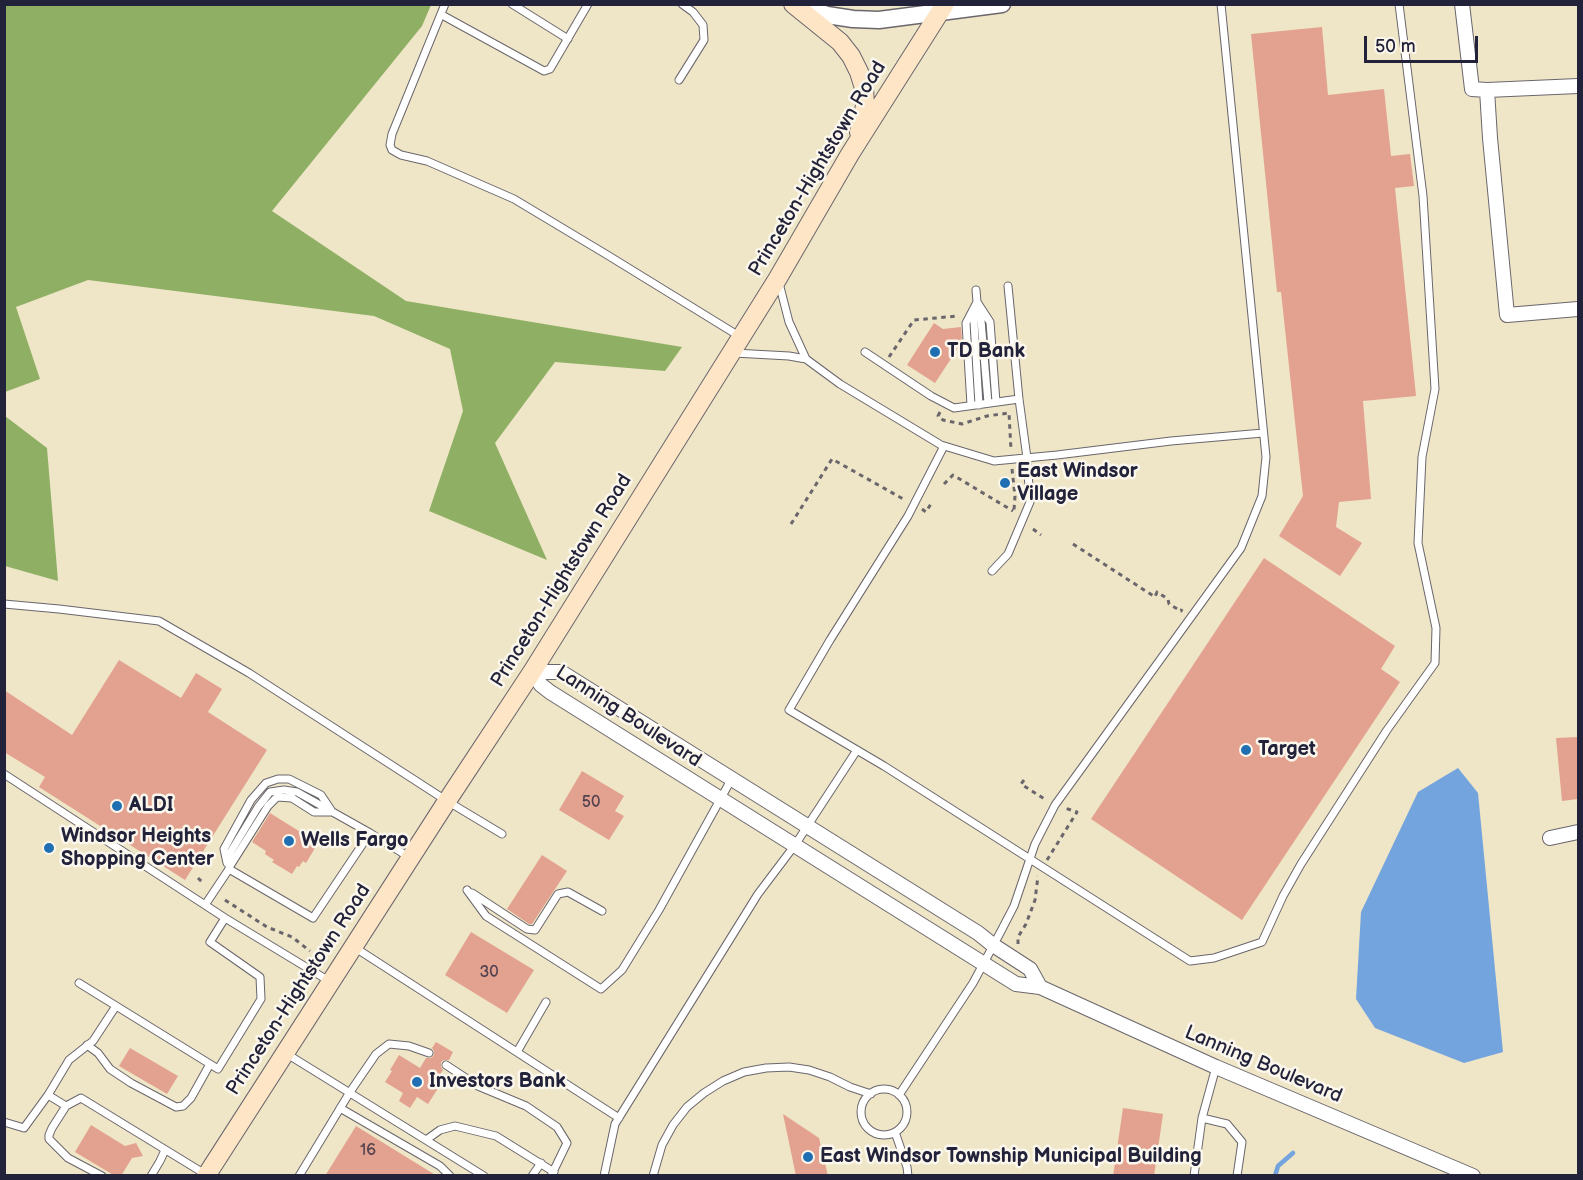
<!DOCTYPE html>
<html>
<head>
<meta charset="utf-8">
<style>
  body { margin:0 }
  #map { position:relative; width:1583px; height:1180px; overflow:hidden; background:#efe5c7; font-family:"Balsamiq Sans",sans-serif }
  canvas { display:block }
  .frame { position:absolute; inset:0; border:6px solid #22223b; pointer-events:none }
  .scale { position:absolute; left:1364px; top:36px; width:114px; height:27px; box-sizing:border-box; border:3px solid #22223b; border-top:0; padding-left:8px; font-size:18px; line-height:21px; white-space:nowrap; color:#22223b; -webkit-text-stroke:4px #fbf7ec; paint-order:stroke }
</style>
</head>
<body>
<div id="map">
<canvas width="1583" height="1180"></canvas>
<div class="frame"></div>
<div class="scale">50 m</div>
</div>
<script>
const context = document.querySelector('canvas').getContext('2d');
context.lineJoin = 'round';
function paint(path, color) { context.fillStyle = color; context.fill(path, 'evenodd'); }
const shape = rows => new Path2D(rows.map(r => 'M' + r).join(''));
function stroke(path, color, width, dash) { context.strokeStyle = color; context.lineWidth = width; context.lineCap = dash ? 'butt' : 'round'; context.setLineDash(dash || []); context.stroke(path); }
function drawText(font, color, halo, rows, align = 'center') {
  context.font = font + ' "Balsamiq Sans",sans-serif'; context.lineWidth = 5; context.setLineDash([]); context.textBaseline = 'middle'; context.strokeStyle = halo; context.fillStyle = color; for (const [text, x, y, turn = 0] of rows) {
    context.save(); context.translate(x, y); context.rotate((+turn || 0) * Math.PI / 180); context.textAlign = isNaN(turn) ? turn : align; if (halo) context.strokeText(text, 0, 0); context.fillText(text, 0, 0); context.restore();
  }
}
const forest = shape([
  [5,4,431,5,422,26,272,211,406,301,682,347,665,371,555,362,495,443,547,560,429,511,463,411,450,349,374,316,88,280,16,307,40,379,5,392],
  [5,416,47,448,58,581,5,566]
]);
const water = shape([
  [1458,768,1478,793,1503,1052,1464,1063,1375,1028,1356,999,1361,912,1418,792]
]);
const stream = shape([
  [1275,1176,1278,1166,1293,1153]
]);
const building = shape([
  [1322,27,1328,95,1384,89,1391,156,1410,154,1414,186,1395,188,1416,396,1363,401,1371,499,1339,502,1336,527,1362,543,1340,576,1279,536,1303,496,1281,292,1277,292,1251,34],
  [934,323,943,329,961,327,962,342,935,383,907,365],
  [1264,558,1395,646,1381,669,1400,682,1242,920,1091,819],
  [119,660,181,698,196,673,222,689,208,712,267,750,185,880,39,787,45,777,4,752,4,690,72,735],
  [1578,737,1578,799,1562,801,1556,738],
  [582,771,624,796,615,811,624,816,609,840,559,810],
  [270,813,318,843,306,863,303,861,299,867,297,866,292,874,272,862,274,860,265,854,266,851,252,842],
  [542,855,567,871,532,924,529,924,507,909],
  [471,932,534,970,507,1013,445,975],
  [436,1042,453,1052,449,1060,444,1060,441,1062,441,1067,443,1070,437,1079,442,1082,428,1104,417,1097,410,1108,399,1101,403,1093,385,1082,392,1071,390,1070,399,1055,420,1068,426,1058,431,1058,434,1055,434,1051,432,1048],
  [130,1048,178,1076,167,1094,119,1066],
  [1123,1108,1163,1114,1154,1176,1113,1176],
  [783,1114,819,1138,828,1176,796,1176],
  [91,1125,125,1146,136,1143,143,1156,132,1158,121,1176,115,1176,75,1152],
  [356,1126,437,1176,325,1176]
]);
const path = shape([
  [889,357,914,320,958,316],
  [940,412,938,416,943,420,962,424,987,416,1009,413,1011,450],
  [1012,469,1015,496,1014,510],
  [944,484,953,475,1013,511],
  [922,509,926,512,932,502],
  [791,524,832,459,905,500],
  [1033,529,1041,535],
  [1073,544,1155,597,1157,592,1168,599,1169,604,1181,611,1182,609],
  [1024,780,1021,784,1046,800],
  [1047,860,1077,812,1065,808],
  [198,878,203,883],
  [225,900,267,927,292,937,310,951],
  [1018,944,1018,937,1026,924,1035,900,1038,876]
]);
const service = shape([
  [445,4,392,134,390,145,392,150,401,155,427,161,514,199,609,256,739,336],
  [512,4,568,39],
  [442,15,544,71,550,69,588,4],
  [679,80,704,40,703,25,693,12,682,4],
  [779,283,789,322,806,359],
  [977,302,990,322,996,402],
  [979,307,981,320,988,403],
  [976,308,974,322,975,339,979,405],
  [865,352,931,396,954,408,1019,399],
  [734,353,789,356,806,359,840,384,941,445,994,461,1057,455,1171,441,1263,433],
  [971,405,966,323,977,302,976,290],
  [944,446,908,516,830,640,789,710,884,766,1190,961,1214,958,1262,942,1283,896,1301,864,1387,730,1435,663,1436,628,1418,543,1422,457,1435,389,1423,196,1399,4],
  [992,571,1008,554,1030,502,1027,458,1019,399,1008,286],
  [4,604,59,609,159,621,249,673,447,801,502,834],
  [4,774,225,918,329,981],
  [227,863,224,849,251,800,266,783,278,779,289,779,321,795,331,810],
  [230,866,268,806,277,797,292,798,314,812,331,812],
  [229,869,230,853,258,807,270,792,284,790,297,792,370,833],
  [467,890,486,916,601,989,622,970,659,910,731,780],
  [472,893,527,929,535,930,558,894,568,892,602,911],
  [205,905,229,869,313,918,370,833,409,857],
  [354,947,619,1118],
  [79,983,218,1069,261,999,260,977,210,942,225,918],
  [87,1045,98,1053,110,1069,131,1083,176,1107,183,1106,191,1098,210,1064],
  [517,1052,546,1002],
  [287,1054,484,1176],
  [446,1065,478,1086,526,1106,557,1127,567,1143,551,1176],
  [1216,1067,1202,1118,1227,1124,1242,1142,1237,1176],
  '861 1112a23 23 0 1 1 46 0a23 23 0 1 1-46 0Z',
  [48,1095,66,1106],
  [899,1095,973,983,1000,933,1014,906,1035,844,1055,805,1241,548,1262,496,1266,457,1221,4],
  [340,1108,440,1166,450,1176],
  [4,1122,24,1128,48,1095,69,1060,93,1041,116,1006],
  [895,1132,907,1167,908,1176],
  [426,1140,440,1130,455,1126,496,1136,554,1172],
  [102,1176,68,1158,49,1139,49,1135,52,1128,66,1106,81,1098,205,1174],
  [151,1176,160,1161,165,1150],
  [299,1176,350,1092,376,1054,389,1044,409,1046,429,1053],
  [532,1176,541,1163],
  [604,1176,615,1124,758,894,795,845,857,750],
  [653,1176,662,1145,673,1125,687,1107,704,1093,723,1081,744,1072,766,1068,789,1067,809,1070,830,1077,850,1087,871,1094],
  [1194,1176,1202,1118]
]);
const minor = shape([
  [1462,4,1472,89,1487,90,1578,86],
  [1487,90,1490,138,1507,315,1578,309],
  [532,672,541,685,550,692,1016,984,1040,987,1216,1067,1473,1176],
  [532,672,561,672,978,933,993,945,1030,969,1040,987],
  [1550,838,1578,832]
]);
const tertiary = shape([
  [798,4,827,15,853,19,879,20,1002,4]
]);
const secondary = shape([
  [793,4,840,42,851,56,859,72,864,88,865,105,862,124,859,132],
  [206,1176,447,801,532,672,778,278,850,154,945,4]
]);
const markers = [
  [935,352,6,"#1f6fb2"],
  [1005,483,6,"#1f6fb2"],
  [1246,750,6,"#1f6fb2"],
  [117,806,6,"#1f6fb2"],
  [289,841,6,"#1f6fb2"],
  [49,848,6,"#1f6fb2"],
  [417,1082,6,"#1f6fb2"],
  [808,1157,6,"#1f6fb2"]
];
const numberNames = [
  ["50",591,803],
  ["30",489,973],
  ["16",368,1151]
];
const streetNames = [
  ["Princeton-Hightstown Road",818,169,-59],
  ["Princeton-Hightstown Road",562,581,-58],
  ["Lanning Boulevard",628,717,33],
  ["Princeton-Hightstown Road",299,990,-57],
  ["Lanning Boulevard",1263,1065,23]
];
const poiNames = [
  ["TD Bank",947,352],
  ["East Windsor",1017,472],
  ["Village",1017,495],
  ["Target",1258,750],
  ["ALDI",129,806],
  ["Windsor Heights",61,837],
  ["Shopping Center",61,860],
  ["Wells Fargo",301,841],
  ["Investors Bank",429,1082],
  ["East Windsor Township Municipal Building",820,1157]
];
paint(forest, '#8fb064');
paint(water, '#74a4de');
stroke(stream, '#74a4de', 4.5);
paint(building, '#e3a28f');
stroke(service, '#6a666c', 9);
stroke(minor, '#6a666c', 16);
stroke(tertiary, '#6a666c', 19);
stroke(secondary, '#6a666c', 20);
stroke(path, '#6a666c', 3, [4.5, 4.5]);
stroke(service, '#fff', 7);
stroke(minor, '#fff', 14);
stroke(tertiary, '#fff', 16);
stroke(secondary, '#fde5c5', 18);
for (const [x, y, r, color] of markers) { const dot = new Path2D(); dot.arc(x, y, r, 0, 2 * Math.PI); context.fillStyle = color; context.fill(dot); stroke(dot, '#fbf7ec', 2); }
drawText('16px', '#524250', null, numberNames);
drawText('20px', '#22223b', '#fbf7ec', streetNames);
drawText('bold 20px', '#22223b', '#fbf7ec', poiNames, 'left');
</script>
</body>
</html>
